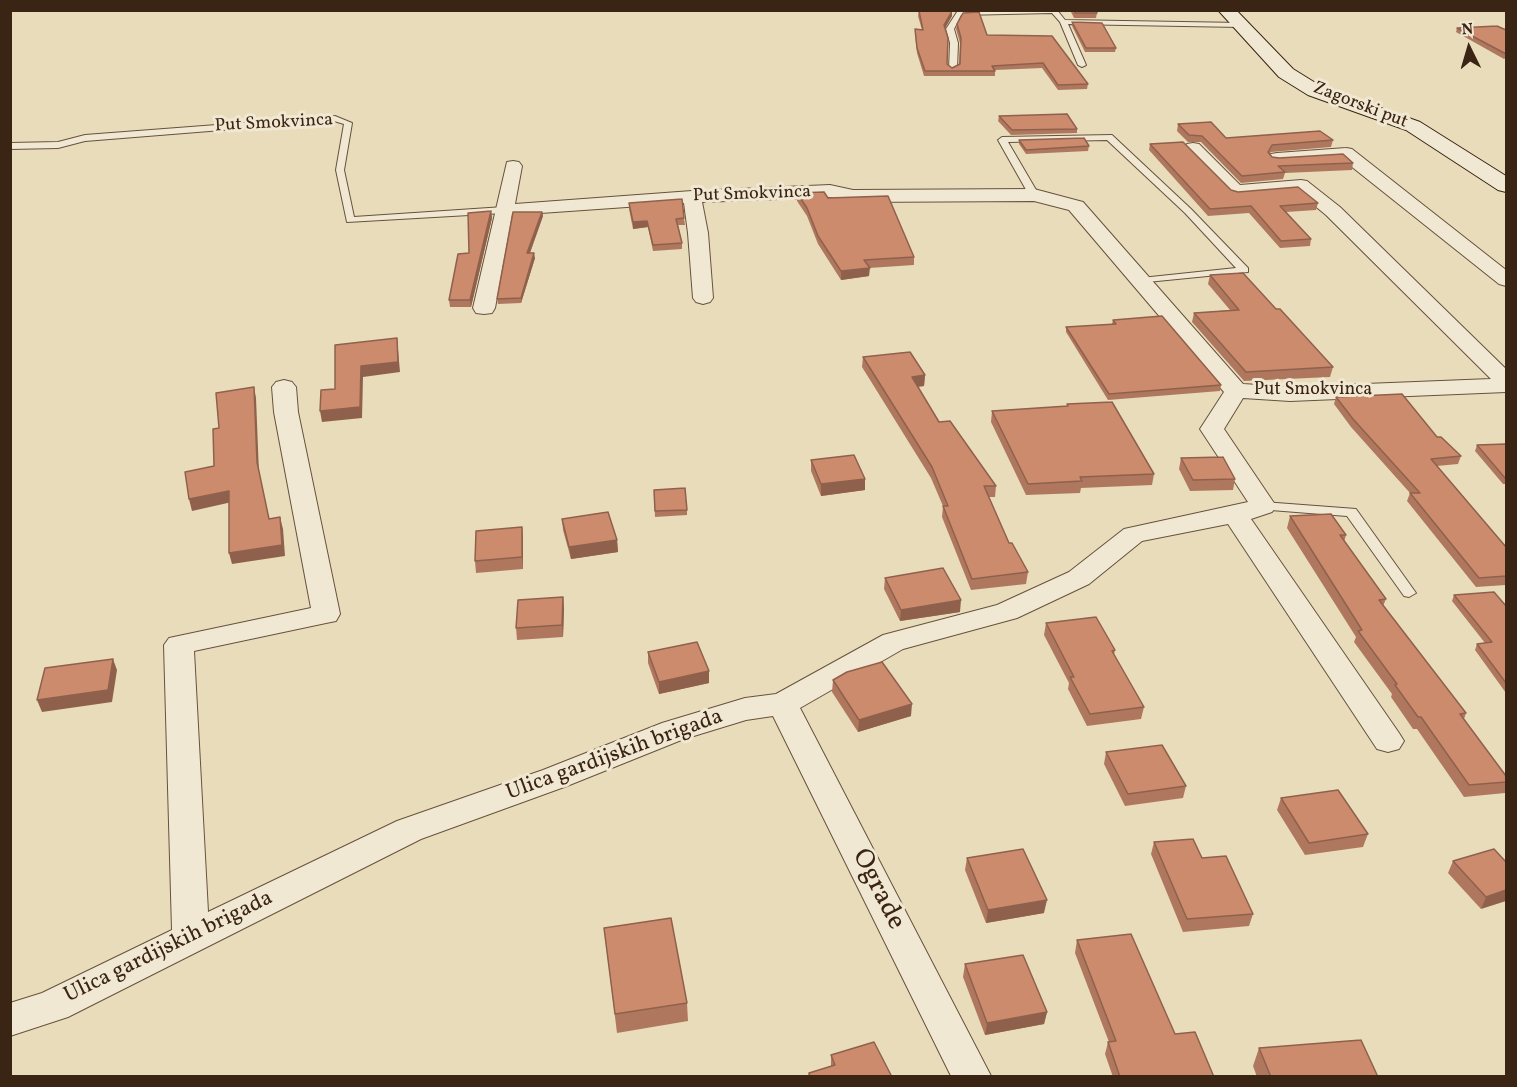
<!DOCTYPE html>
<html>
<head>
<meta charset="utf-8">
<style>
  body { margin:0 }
  #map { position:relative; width:1517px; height:1087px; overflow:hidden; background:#e9dcbb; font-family:Vollkorn,serif }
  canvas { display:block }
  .frame { position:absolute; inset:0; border:12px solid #3a2413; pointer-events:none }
  .north { position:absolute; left:1439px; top:18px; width:60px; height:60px; -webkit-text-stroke:4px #f1e8d3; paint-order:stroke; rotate:355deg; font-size:16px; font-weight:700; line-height:24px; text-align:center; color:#3a2413 }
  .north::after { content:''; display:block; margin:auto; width:21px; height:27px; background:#3a2413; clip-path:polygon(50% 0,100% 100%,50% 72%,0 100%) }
</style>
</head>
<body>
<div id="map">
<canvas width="1517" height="1087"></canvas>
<div class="frame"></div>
<div class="north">N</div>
</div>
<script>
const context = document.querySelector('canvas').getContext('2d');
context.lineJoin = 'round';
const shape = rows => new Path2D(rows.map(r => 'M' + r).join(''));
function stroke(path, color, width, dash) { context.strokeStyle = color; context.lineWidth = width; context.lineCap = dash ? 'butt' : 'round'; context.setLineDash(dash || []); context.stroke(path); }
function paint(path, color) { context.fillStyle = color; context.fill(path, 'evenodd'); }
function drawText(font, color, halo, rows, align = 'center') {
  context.font = font + ' Vollkorn,serif'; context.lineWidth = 6; context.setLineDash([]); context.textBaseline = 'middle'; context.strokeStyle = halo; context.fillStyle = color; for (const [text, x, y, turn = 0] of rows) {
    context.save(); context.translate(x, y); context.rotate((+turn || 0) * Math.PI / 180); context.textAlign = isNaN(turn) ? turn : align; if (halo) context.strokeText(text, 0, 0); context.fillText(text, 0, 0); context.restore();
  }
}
const service = shape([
  [1057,10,1065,20,1241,23,1245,25,1241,27,1068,24,1086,65,1082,67,1078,65,1060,22,1052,13,961,15,954,29,958,43,957,69,953,71,949,69,950,43,946,29,957,12,1057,10],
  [335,116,352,123,344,170,354,217,504,207,509,210,504,213,347,222,336,170,344,124,334,121,85,141,58,148,10,149,10,143,58,142,85,135,335,116],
  [1112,135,1191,209,1248,268,1248,272,1137,283,1136,281,1141,278,1236,268,1185,213,1107,140,1008,142,1039,195,1034,198,1029,195,998,140,1002,137,1112,135],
  [1263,502,1356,509,1416,593,1409,597,1404,596,1347,516,1258,509,1256,506,1263,502]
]);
const minor = shape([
  [1193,143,1199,144,1240,185,1301,180,1307,181,1340,207,1506,369,1506,392,1290,401,1243,398,1224,429,1276,506,1272,512,1251,519,1399,733,1404,741,1399,749,1388,752,1377,749,1228,524,1142,541,1089,584,1017,618,903,649,800,708,991,1076,951,1076,773,716,746,720,684,739,567,786,421,839,68,1017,10,1036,10,1003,42,993,172,930,164,645,169,638,311,608,274,412,272,387,276,382,284,380,292,382,296,387,298,412,340,614,336,621,326,623,194,651,208,912,397,821,543,770,662,723,745,698,776,694,883,635,997,605,1069,572,1124,529,1248,502,1200,429,1224,392,1069,210,1034,201,853,202,830,197,702,202,708,233,713,298,710,302,703,304,696,302,693,298,688,233,684,203,512,215,495,308,492,313,484,314,476,313,473,308,507,162,513,161,519,162,522,166,515,204,692,191,830,185,853,190,1034,189,1083,202,1243,384,1290,387,1491,379,1326,215,1297,191,1236,197,1230,195,1187,152,1184,148,1187,144,1193,143],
  [1346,148,1352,149,1506,270,1506,286,1499,284,1342,159,1277,163,1271,162,1268,158,1271,154,1277,153,1346,148]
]);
const secondary = shape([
  [1218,10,1236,10,1293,69,1322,87,1420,122,1506,176,1506,192,1498,190,1406,130,1308,95,1279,77,1218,10]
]);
const wall = shape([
  [1070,10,1100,10,1100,12,1096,12,1097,13,1096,18,1074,18],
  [919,11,952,16,945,28,947,64,952,68,959,64,960,43,956,29,957,24,987,35,1088,84,1087,89,1058,90,1042,68,995,70,995,76,924,76,917,53,915,34,915,29,922,30,918,16],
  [1072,22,1116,48,1115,52,1085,52,1072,26],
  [1457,28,1506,30,1506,58,1504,59,1456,32],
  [999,116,1077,129,1077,133,1011,135,998,121],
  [1178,124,1226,138,1333,140,1331,147,1271,152,1269,154,1272,157,1279,158,1353,163,1352,170,1285,173,1283,179,1241,183,1201,142,1188,142,1177,131],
  [1019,140,1089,146,1088,151,1026,154,1019,144],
  [1150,144,1231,190,1238,192,1318,203,1316,210,1286,212,1311,239,1310,246,1280,248,1249,213,1208,216,1149,150],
  [797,193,828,198,914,257,914,265,869,268,869,276,841,280,818,244,807,216,797,201],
  [629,203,684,218,685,225,678,225,682,243,682,249,653,251,648,227,633,229,629,209],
  [491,211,492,218,471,307,450,307,449,300,469,253],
  [542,212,543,216,530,253,535,258,521,303,498,304,497,299],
  [1210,275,1276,309,1333,367,1330,377,1244,381,1192,322,1194,313,1230,310,1208,284],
  [1113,320,1221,385,1220,391,1108,400,1066,332,1066,327,1112,324],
  [863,357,925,375,924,386,918,387,939,422,996,486,995,497,988,497,1009,543,1028,572,1026,584,971,590,942,517,943,506,931,478,862,367],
  [1336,397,1437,437,1461,456,1458,464,1437,466,1506,547,1506,585,1476,587,1407,501,1410,493,1351,427,1334,404],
  [1067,404,1154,474,1152,485,1081,488,1080,493,1026,495,991,422,992,411,1067,406],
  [1506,444,1506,484,1503,484,1475,451,1477,445],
  [1181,458,1235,479,1233,490,1190,491,1179,469],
  [811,460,865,479,865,490,821,496,811,471],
  [654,490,687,510,687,515,655,517],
  [1290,516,1346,535,1344,542,1386,599,1383,606,1466,713,1464,719,1506,776,1506,790,1505,793,1464,797,1417,729,1413,729,1391,697,1392,694,1354,642,1356,637,1287,528],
  [562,519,617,540,618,552,571,559,563,530],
  [522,527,523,539,523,569,476,573,475,561],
  [885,578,960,612,900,621,884,589],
  [1454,595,1506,606,1506,693,1475,650,1477,644,1485,643,1452,601],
  [563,597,564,609,563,637,517,640,516,628],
  [1046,623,1115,650,1114,655,1144,707,1141,719,1087,726,1068,689,1069,683,1044,635],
  [648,652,709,683,659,694,648,663],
  [833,680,911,716,858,732,832,692],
  [1106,752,1186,786,1183,798,1125,806,1104,764],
  [1281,798,1368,834,1363,847,1305,855,1277,810],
  [1154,842,1202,858,1253,914,1249,926,1183,932,1151,854],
  [967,858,1044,913,986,923,965,870],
  [1453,861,1506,862,1481,909,1448,873],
  [604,928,687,1003,688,1021,617,1033],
  [1077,940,1175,1034,1214,1077,1113,1077,1105,1054,1108,1042,1109,1042,1075,953],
  [965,964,1047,1012,1044,1024,985,1035,963,977],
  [1259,1048,1378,1077,1257,1077,1253,1066],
  [831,1055,892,1077,808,1077,809,1073,831,1066]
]);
const shadedWall = shape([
  [952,11,952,16,944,30,944,25],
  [491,211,492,218,471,307,470,300],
  [542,212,543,216,528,258,527,253],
  [647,221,648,227,633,229,633,222],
  [534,253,535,258,521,303,521,298],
  [870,268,869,276,841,280,841,271],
  [397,338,400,372,363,377,362,418,322,422,320,411,361,366],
  [925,375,924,386,911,387,912,377],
  [254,387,256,398,259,473,257,462],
  [865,479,865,490,821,496,821,484],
  [229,491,232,502,192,511,189,499],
  [280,517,283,529,285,556,232,564,229,553],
  [522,527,523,539,523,569,522,557],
  [617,540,618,552,571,559,569,547],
  [563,597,564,609,563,637,562,625],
  [961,600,960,612,900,621,901,610],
  [113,659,117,670,112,702,42,712,37,700],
  [709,671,709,683,659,694,659,682],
  [912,704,911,716,858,732,859,720],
  [1506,890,1506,901,1481,909,1486,897],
  [1047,900,1044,913,986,923,988,910],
  [1047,1012,1044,1024,985,1035,987,1023]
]);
const building = shape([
  [1074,10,1096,10,1097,13,1075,13,1074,10],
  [919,11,952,11,944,25,948,38,947,64,952,68,960,64,961,38,957,24,963,13,979,12,987,35,1052,36,1088,84,1058,85,1043,63,992,66,995,71,925,71,917,48,915,29,923,30,919,11],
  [1072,22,1102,23,1116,48,1086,48,1072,22],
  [1497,26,1506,30,1506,54,1457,28,1497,26],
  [1067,114,1077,129,1012,130,999,116,1067,114],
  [1211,122,1226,138,1320,131,1333,140,1272,145,1268,152,1272,157,1279,158,1343,154,1353,163,1278,166,1285,172,1242,176,1202,136,1189,135,1178,124,1211,122],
  [1084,138,1089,146,1026,150,1019,140,1084,138],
  [1183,142,1231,190,1238,192,1298,187,1318,203,1280,206,1311,239,1281,241,1251,206,1210,209,1150,144,1183,142],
  [824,192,828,198,888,196,914,257,864,260,870,268,841,271,818,236,807,208,797,193,824,192],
  [682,199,684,218,676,219,682,243,653,245,647,221,633,222,629,203,682,199],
  [491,211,470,300,449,300,458,254,469,253,468,213,491,211],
  [513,212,542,212,527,253,534,253,521,298,497,299,513,212],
  [1243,273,1276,309,1280,309,1333,367,1246,372,1194,313,1239,310,1210,275,1243,273],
  [1162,316,1221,385,1109,394,1066,327,1116,324,1113,320,1162,316],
  [397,338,398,362,361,366,360,407,320,411,321,390,335,389,335,345,397,338],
  [910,352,925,375,912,377,939,422,950,421,996,486,984,486,1009,543,1012,543,1028,572,972,579,943,506,948,506,932,467,863,357,910,352],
  [254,387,257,462,269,519,280,517,282,545,229,553,229,491,189,499,185,472,214,466,213,429,219,428,216,393,254,387],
  [1402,394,1437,437,1441,437,1461,456,1431,459,1506,547,1506,576,1479,578,1410,493,1420,493,1353,419,1336,397,1402,394],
  [1112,402,1154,474,1080,477,1082,481,1028,484,992,411,1068,406,1067,404,1112,402],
  [1506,444,1506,478,1505,478,1477,445,1506,444],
  [854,455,865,479,821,484,811,460,854,455],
  [1223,457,1235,479,1193,480,1181,458,1223,457],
  [685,488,687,510,655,511,654,490,685,488],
  [608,512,617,540,569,547,562,519,608,512],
  [1331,514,1346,535,1340,535,1386,599,1379,600,1466,713,1460,714,1506,776,1506,782,1469,785,1421,717,1418,717,1395,685,1397,684,1358,631,1362,630,1290,516,1331,514],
  [522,527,522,557,475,561,476,531,522,527],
  [943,568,961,600,901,610,885,578,943,568],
  [1494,592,1506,606,1506,683,1477,644,1492,642,1454,595,1494,592],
  [563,597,562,625,516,628,518,600,563,597],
  [1096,617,1115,650,1112,651,1144,707,1090,714,1070,677,1074,677,1046,623,1096,617],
  [697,642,709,671,659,682,648,652,697,642],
  [113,659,108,690,37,700,45,668,113,659],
  [882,662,912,704,859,720,833,680,847,672,882,662],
  [1162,745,1186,786,1128,794,1106,752,1162,745],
  [1338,790,1368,834,1309,843,1281,798,1338,790],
  [1193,839,1202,858,1226,856,1253,914,1187,919,1154,842,1193,839],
  [1023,849,1047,900,988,910,967,858,1023,849],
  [1494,849,1506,862,1506,890,1486,897,1453,861,1494,849],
  [671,918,687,1003,615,1014,604,928,671,918],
  [1131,934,1175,1034,1195,1032,1214,1077,1120,1077,1108,1042,1116,1041,1077,940,1131,934],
  [1023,955,1047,1012,987,1023,965,964,1023,955],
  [1361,1040,1378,1077,1271,1077,1259,1048,1361,1040],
  [874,1042,892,1077,810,1077,809,1073,835,1065,831,1055,874,1042]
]);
const farStreetnames = [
  ["Zagorski put",1360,106,21],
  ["Put Smokvinca",274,124,-3],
  ["Put Smokvinca",752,195,-2],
  ["Put Smokvinca",1313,391]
];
const streetNames = [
  ["Ulica gardijskih brigada",615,756,-20],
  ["Ulica gardijskih brigada",169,948,-26]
];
const nearStreetnames = [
  ["Ograde",877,890,63]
];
stroke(service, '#66523d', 2);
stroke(minor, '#66523d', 2);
stroke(secondary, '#3a2413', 2);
paint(service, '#f1e8d3');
paint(minor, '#f1e8d3');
paint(secondary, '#f1e8d3');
paint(wall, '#af785e');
paint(shadedWall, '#8f614c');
paint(building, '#cc8b6d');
stroke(building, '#8f614c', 1.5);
drawText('18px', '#3a2413', '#f1e8d3', farStreetnames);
drawText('22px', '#3a2413', '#f1e8d3', streetNames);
drawText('27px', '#3a2413', '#f1e8d3', nearStreetnames);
</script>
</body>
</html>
